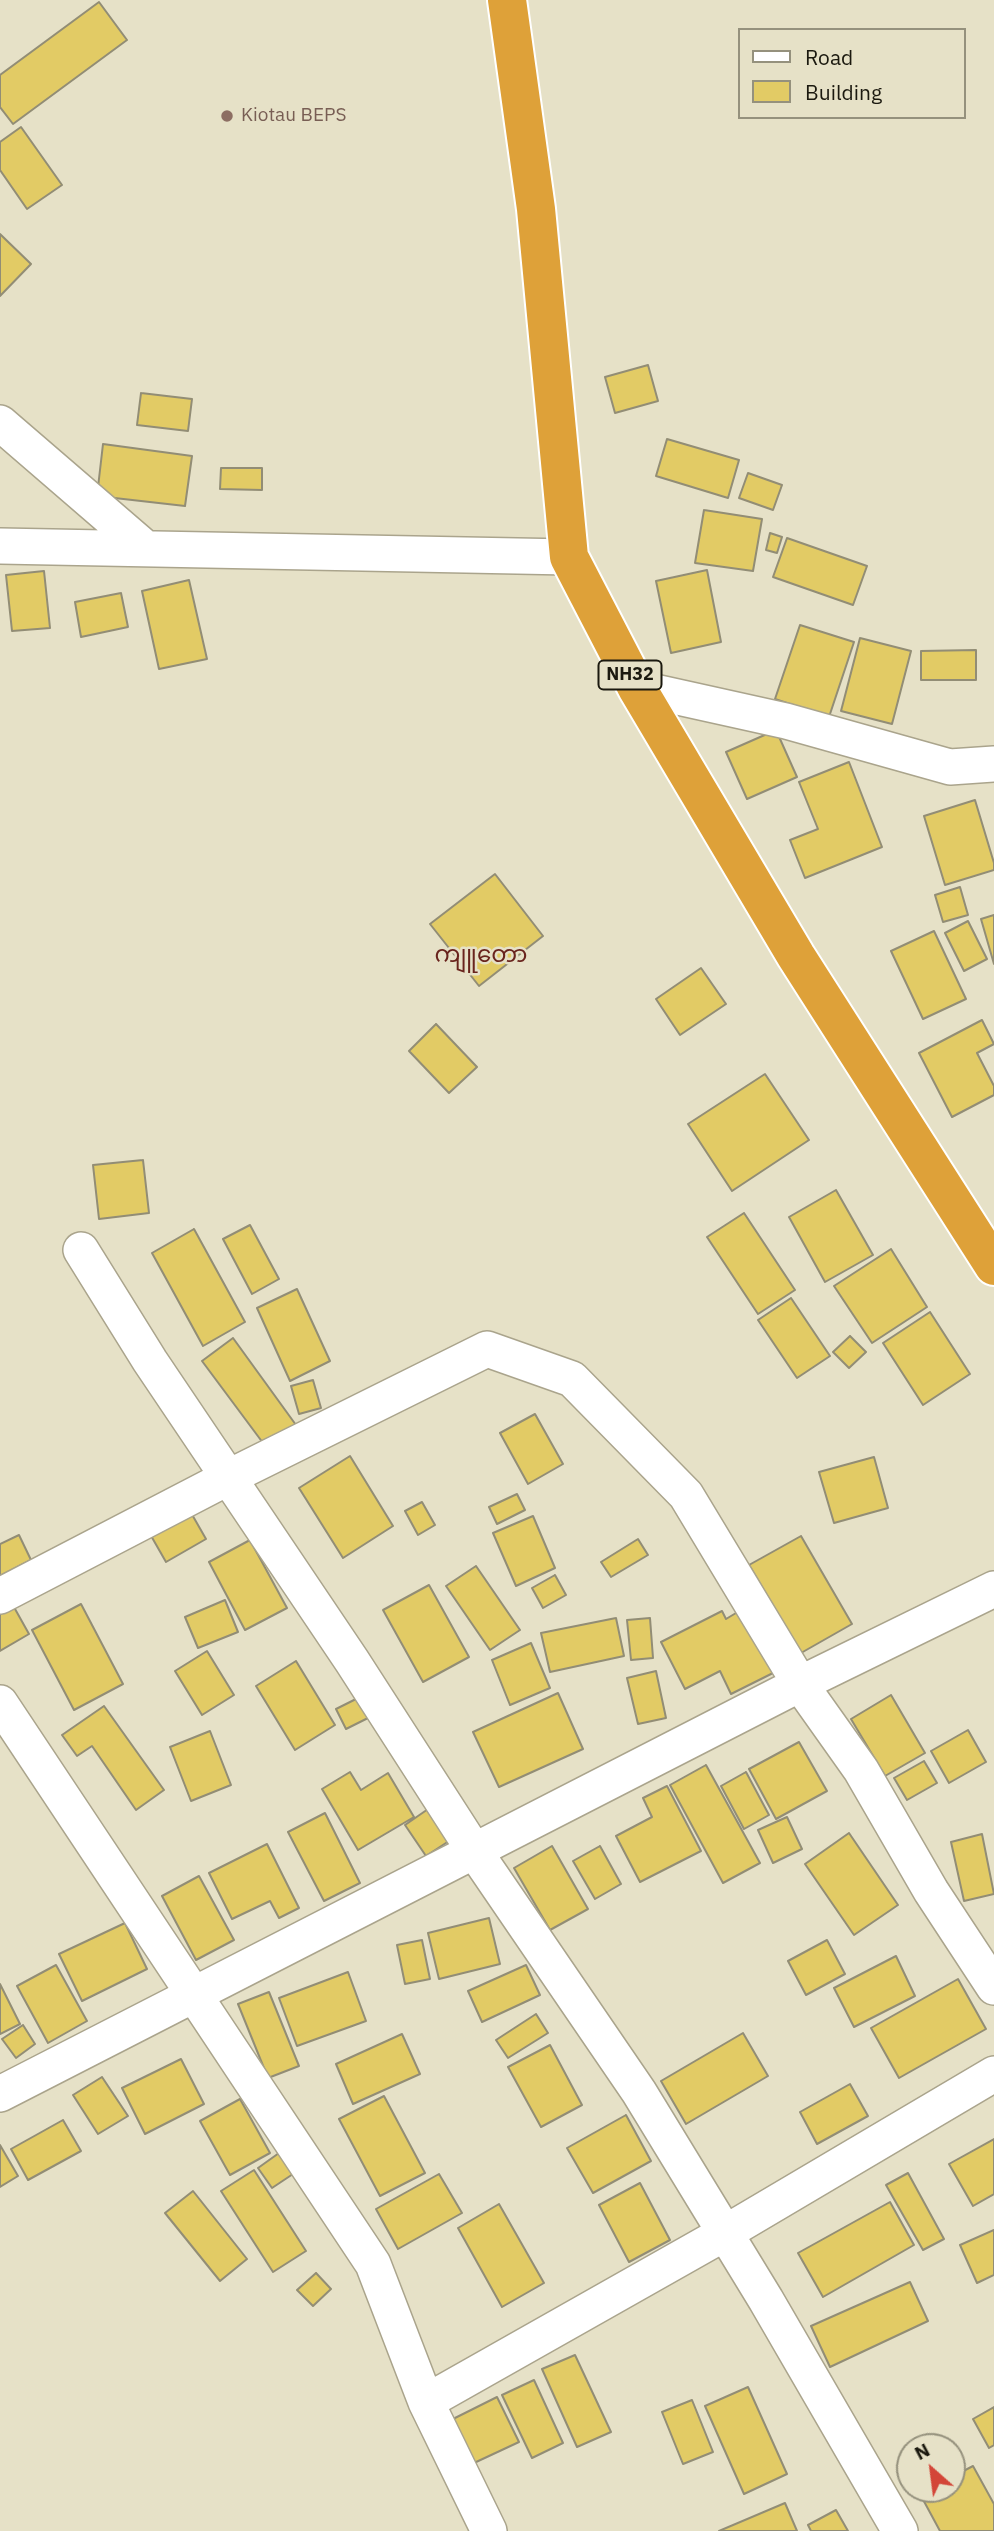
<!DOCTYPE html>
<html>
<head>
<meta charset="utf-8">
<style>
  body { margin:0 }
  #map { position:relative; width:994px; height:2531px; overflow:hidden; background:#e6e1c7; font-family:"IBM Plex Sans",sans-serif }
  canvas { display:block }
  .legend { position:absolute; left:738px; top:28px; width:228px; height:91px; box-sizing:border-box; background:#e6e1c7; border:2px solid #95917d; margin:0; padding:9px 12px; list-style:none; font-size:21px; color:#1b190f }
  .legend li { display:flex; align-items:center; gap:14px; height:35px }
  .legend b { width:35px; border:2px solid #95917d }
  .north { position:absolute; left:896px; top:2433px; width:70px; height:70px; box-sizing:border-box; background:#e6e1c7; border:2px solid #95917d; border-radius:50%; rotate:332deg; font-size:19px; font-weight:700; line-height:28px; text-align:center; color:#1b190f }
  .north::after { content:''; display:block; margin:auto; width:24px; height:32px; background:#d34638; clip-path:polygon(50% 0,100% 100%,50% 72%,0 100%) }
</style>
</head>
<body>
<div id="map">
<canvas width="994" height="2531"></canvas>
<ul class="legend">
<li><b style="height:9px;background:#fff"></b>Road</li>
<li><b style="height:19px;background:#e2cb65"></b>Building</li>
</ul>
<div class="north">N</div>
</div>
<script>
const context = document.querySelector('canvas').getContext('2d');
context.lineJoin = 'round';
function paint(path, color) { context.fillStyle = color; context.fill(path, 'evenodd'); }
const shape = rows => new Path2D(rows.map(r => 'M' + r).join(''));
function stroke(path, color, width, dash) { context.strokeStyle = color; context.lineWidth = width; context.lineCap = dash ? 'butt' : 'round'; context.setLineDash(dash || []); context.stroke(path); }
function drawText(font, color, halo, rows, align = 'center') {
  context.font = font + ' "IBM Plex Sans","Noto Sans Myanmar",sans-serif'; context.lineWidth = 5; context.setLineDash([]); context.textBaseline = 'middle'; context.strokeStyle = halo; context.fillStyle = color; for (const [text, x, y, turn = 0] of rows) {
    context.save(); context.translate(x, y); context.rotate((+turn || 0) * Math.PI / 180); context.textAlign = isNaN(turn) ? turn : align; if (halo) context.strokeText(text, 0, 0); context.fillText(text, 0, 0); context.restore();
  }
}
const building = shape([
  [99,2,127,40,13,124,0,107,0,75,99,2],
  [21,127,62,185,27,209,0,170,0,142,21,127],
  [0,234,31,264,0,296,0,234],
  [648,365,658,401,615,413,605,377,648,365],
  [141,393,192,399,188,431,137,425,141,393],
  [667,439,739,460,728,498,656,476,667,439],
  [103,444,192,456,185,506,97,496,103,444],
  [221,468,262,468,262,490,220,489,221,468],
  [748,473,782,485,773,510,739,498,748,473],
  [704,510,762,519,753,571,695,563,704,510],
  [770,533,782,537,777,553,766,550,770,533],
  [787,538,867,566,853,605,773,577,787,538],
  [707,570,721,642,671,653,656,581,707,570],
  [44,571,50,628,12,631,6,575,44,571],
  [189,580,207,659,159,669,142,591,189,580],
  [121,593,128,627,81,637,75,602,121,593],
  [800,625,854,642,829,717,775,699,800,625],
  [860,638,911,651,892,724,841,711,860,638],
  [976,650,976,680,921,680,921,651,976,650],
  [776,730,797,777,747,799,726,752,776,730],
  [849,762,882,847,805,878,790,840,818,829,799,782,849,762],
  [975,800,994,863,994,870,945,885,924,816,975,800],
  [495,874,543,936,479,986,430,924,495,874],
  [960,887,968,915,943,922,935,895,960,887],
  [994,915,994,964,981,919,994,915],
  [968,921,987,959,964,971,945,933,968,921],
  [934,931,966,999,923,1019,891,951,934,931],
  [701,968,726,1004,680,1035,656,999,701,968],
  [982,1020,994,1044,977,1053,994,1086,994,1095,952,1117,919,1053,982,1020],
  [436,1024,477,1067,449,1093,409,1051,436,1024],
  [765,1074,809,1140,732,1191,688,1124,765,1074],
  [143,1160,149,1213,99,1219,93,1165,143,1160],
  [836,1190,873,1255,825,1282,789,1217,836,1190],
  [744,1213,795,1290,758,1314,707,1237,744,1213],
  [250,1225,279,1279,252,1294,223,1239,250,1225],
  [194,1229,245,1322,203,1346,152,1253,194,1229],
  [891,1249,927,1307,872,1343,834,1286,891,1249],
  [297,1289,330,1361,290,1381,257,1308,297,1289],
  [791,1298,830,1356,797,1378,758,1320,791,1298],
  [930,1312,970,1374,923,1405,883,1343,930,1312],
  [850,1336,866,1352,849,1368,833,1352,850,1336],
  [233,1338,296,1425,266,1447,202,1361,233,1338],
  [313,1380,321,1408,299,1414,291,1386,313,1380],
  [535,1414,563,1464,528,1484,500,1433,535,1414],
  [350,1456,393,1526,343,1558,299,1488,350,1456],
  [874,1457,888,1508,834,1523,819,1472,874,1457],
  [517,1494,525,1510,497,1524,489,1507,517,1494],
  [422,1502,435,1525,418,1535,405,1511,422,1502],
  [190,1511,206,1539,166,1562,150,1534,190,1511],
  [533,1516,555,1568,516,1586,493,1533,533,1516],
  [19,1535,31,1560,0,1576,0,1544,19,1535],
  [801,1536,852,1624,801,1653,749,1565,801,1536],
  [638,1539,648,1555,611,1577,601,1562,638,1539],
  [250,1540,287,1608,245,1630,209,1562,250,1540],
  [476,1566,520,1630,490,1650,446,1586,476,1566],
  [555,1575,566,1595,543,1608,532,1588,555,1575],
  [429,1585,469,1657,423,1682,383,1610,429,1585],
  [10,1600,29,1634,0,1651,0,1606,10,1600],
  [225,1600,238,1632,198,1648,185,1617,225,1600],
  [81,1604,123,1684,74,1710,32,1630,81,1604],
  [741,1610,773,1673,731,1694,720,1671,685,1689,661,1642,722,1611,726,1619,741,1610],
  [616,1618,624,1656,550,1672,541,1633,616,1618],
  [650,1618,653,1658,631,1660,627,1620,650,1618],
  [531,1643,550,1688,510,1705,492,1660,531,1643],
  [207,1651,234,1695,202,1715,175,1671,207,1651],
  [296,1661,335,1725,295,1750,256,1686,296,1661],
  [656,1671,666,1718,638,1724,627,1678,656,1671],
  [558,1693,583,1749,499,1787,473,1732,558,1693],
  [891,1695,925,1753,885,1776,851,1719,891,1695],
  [362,1696,372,1716,346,1729,336,1709,362,1696],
  [104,1706,164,1790,136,1810,92,1746,77,1756,62,1735,104,1706],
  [968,1730,986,1762,949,1783,931,1751,968,1730],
  [210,1731,231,1785,191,1801,170,1747,210,1731],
  [799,1742,827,1791,776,1819,749,1769,799,1742],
  [924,1761,937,1783,907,1800,894,1778,924,1761],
  [706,1765,760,1863,723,1883,670,1785,706,1765],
  [350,1772,361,1790,388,1773,414,1817,358,1850,322,1789,350,1772],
  [746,1772,769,1815,744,1829,721,1786,746,1772],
  [667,1786,701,1851,640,1882,616,1836,652,1817,643,1798,667,1786],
  [431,1807,452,1839,426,1856,405,1825,431,1807],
  [325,1813,360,1883,324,1901,288,1832,325,1813],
  [787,1817,802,1849,773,1863,758,1830,787,1817],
  [849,1833,898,1905,854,1935,805,1864,849,1833],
  [982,1834,994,1894,964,1901,951,1842,982,1834],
  [267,1844,299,1908,279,1918,270,1901,232,1919,209,1873,267,1844],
  [552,1846,588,1909,550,1930,514,1868,552,1846],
  [600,1846,621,1884,595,1899,573,1861,600,1846],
  [199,1876,234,1940,196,1960,162,1896,199,1876],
  [489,1918,500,1964,439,1979,428,1933,489,1918],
  [125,1923,147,1969,82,2001,59,1954,125,1923],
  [422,1940,430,1979,405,1984,397,1945,422,1940],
  [827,1940,845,1974,806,1995,788,1961,827,1940],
  [896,1956,915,1996,854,2027,834,1988,896,1956],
  [56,1965,87,2021,48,2043,17,1986,56,1965],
  [526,1965,540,1995,482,2022,468,1991,526,1965],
  [348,1972,366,2021,297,2046,279,1998,348,1972],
  [958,1979,986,2029,899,2078,871,2028,958,1979],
  [0,1984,20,2024,0,2034,0,1984],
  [269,1992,299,2066,268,2078,238,2004,269,1992],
  [536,2014,548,2033,508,2058,496,2040,536,2014],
  [23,2025,35,2044,16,2058,2,2039,23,2025],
  [743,2033,768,2076,686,2124,661,2081,743,2033],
  [402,2034,420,2074,353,2104,336,2064,402,2034],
  [550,2045,582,2105,541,2127,508,2067,550,2045],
  [181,2059,204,2104,145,2134,122,2088,181,2059],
  [102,2077,128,2116,98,2134,73,2095,102,2077],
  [850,2084,868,2116,817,2144,800,2112,850,2084],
  [384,2096,425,2173,380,2196,339,2119,384,2096],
  [240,2099,270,2153,230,2175,200,2121,240,2099],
  [626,2115,651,2161,593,2193,567,2148,626,2115],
  [63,2120,81,2151,28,2180,11,2149,63,2120],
  [994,2139,994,2194,973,2206,949,2164,994,2139],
  [0,2145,18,2176,0,2187,0,2145],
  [279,2153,293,2174,272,2188,258,2168,279,2153],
  [254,2170,306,2251,273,2272,221,2191,254,2170],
  [908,2173,944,2239,923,2250,886,2185,908,2173],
  [439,2174,462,2213,398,2249,376,2209,439,2174],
  [640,2183,670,2240,629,2262,599,2205,640,2183],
  [193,2191,247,2259,220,2281,165,2213,193,2191],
  [890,2202,914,2245,823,2297,798,2253,890,2202],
  [499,2204,544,2283,502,2307,458,2228,499,2204],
  [994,2230,994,2275,977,2283,960,2245,994,2230],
  [316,2273,331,2289,313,2306,297,2290,316,2273],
  [910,2282,928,2321,830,2367,811,2326,910,2282],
  [575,2355,611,2432,577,2447,542,2369,575,2355],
  [534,2380,563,2443,532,2458,502,2395,534,2380],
  [748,2387,787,2474,744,2494,705,2406,748,2387],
  [497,2397,519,2442,474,2463,453,2419,497,2397],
  [692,2400,713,2452,683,2464,662,2412,692,2400],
  [994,2407,994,2445,989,2448,973,2419,994,2407],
  [973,2466,994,2504,994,2531,940,2531,920,2494,930,2489,952,2489,952,2477,973,2466],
  [785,2503,797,2531,719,2531,785,2503],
  [836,2510,848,2531,811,2531,808,2525,836,2510]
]);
const street = shape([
  [0,423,145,548],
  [0,546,569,557],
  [637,688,786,721,950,767,994,764],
  [81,1250,150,1361,352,1661,475,1852,639,2092,766,2300,900,2531],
  [0,1596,227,1478,487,1349,572,1379,686,1495,800,1684,861,1770,931,1891,994,1987],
  [0,1703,373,2264,426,2402,489,2531],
  [0,2094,800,1684,994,1589],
  [426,2402,725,2233,994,2074]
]);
const highway = shape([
  [507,0,536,209,569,557,637,688,796,956,994,1266]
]);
const markers = [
  [227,116,7,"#8d6e63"]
];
const shields = [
  [630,675,63]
];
const shieldNames = [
  ["NH32",630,675]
];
const educationNames = [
  ["Kiotau BEPS",241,116]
];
const quarterNames = [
  ["ကျူတော",481,955]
];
paint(building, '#e2cb65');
stroke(building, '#928d75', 2);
stroke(street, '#aaa48c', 38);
stroke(highway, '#fff', 42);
stroke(street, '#fff', 35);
stroke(highway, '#dea139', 38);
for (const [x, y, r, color] of markers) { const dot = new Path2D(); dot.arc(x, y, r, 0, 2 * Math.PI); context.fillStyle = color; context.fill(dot); stroke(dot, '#e6e1c7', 2.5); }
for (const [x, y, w] of shields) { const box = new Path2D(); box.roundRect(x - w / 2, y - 14.5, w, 29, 5); context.fillStyle = '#e6e1c7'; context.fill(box); stroke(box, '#1b190f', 2); }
drawText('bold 18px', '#1b190f', null, shieldNames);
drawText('19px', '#785e54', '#e6e1c7', educationNames, 'left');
drawText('23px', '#69241d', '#e6e1c7', quarterNames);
</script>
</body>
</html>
